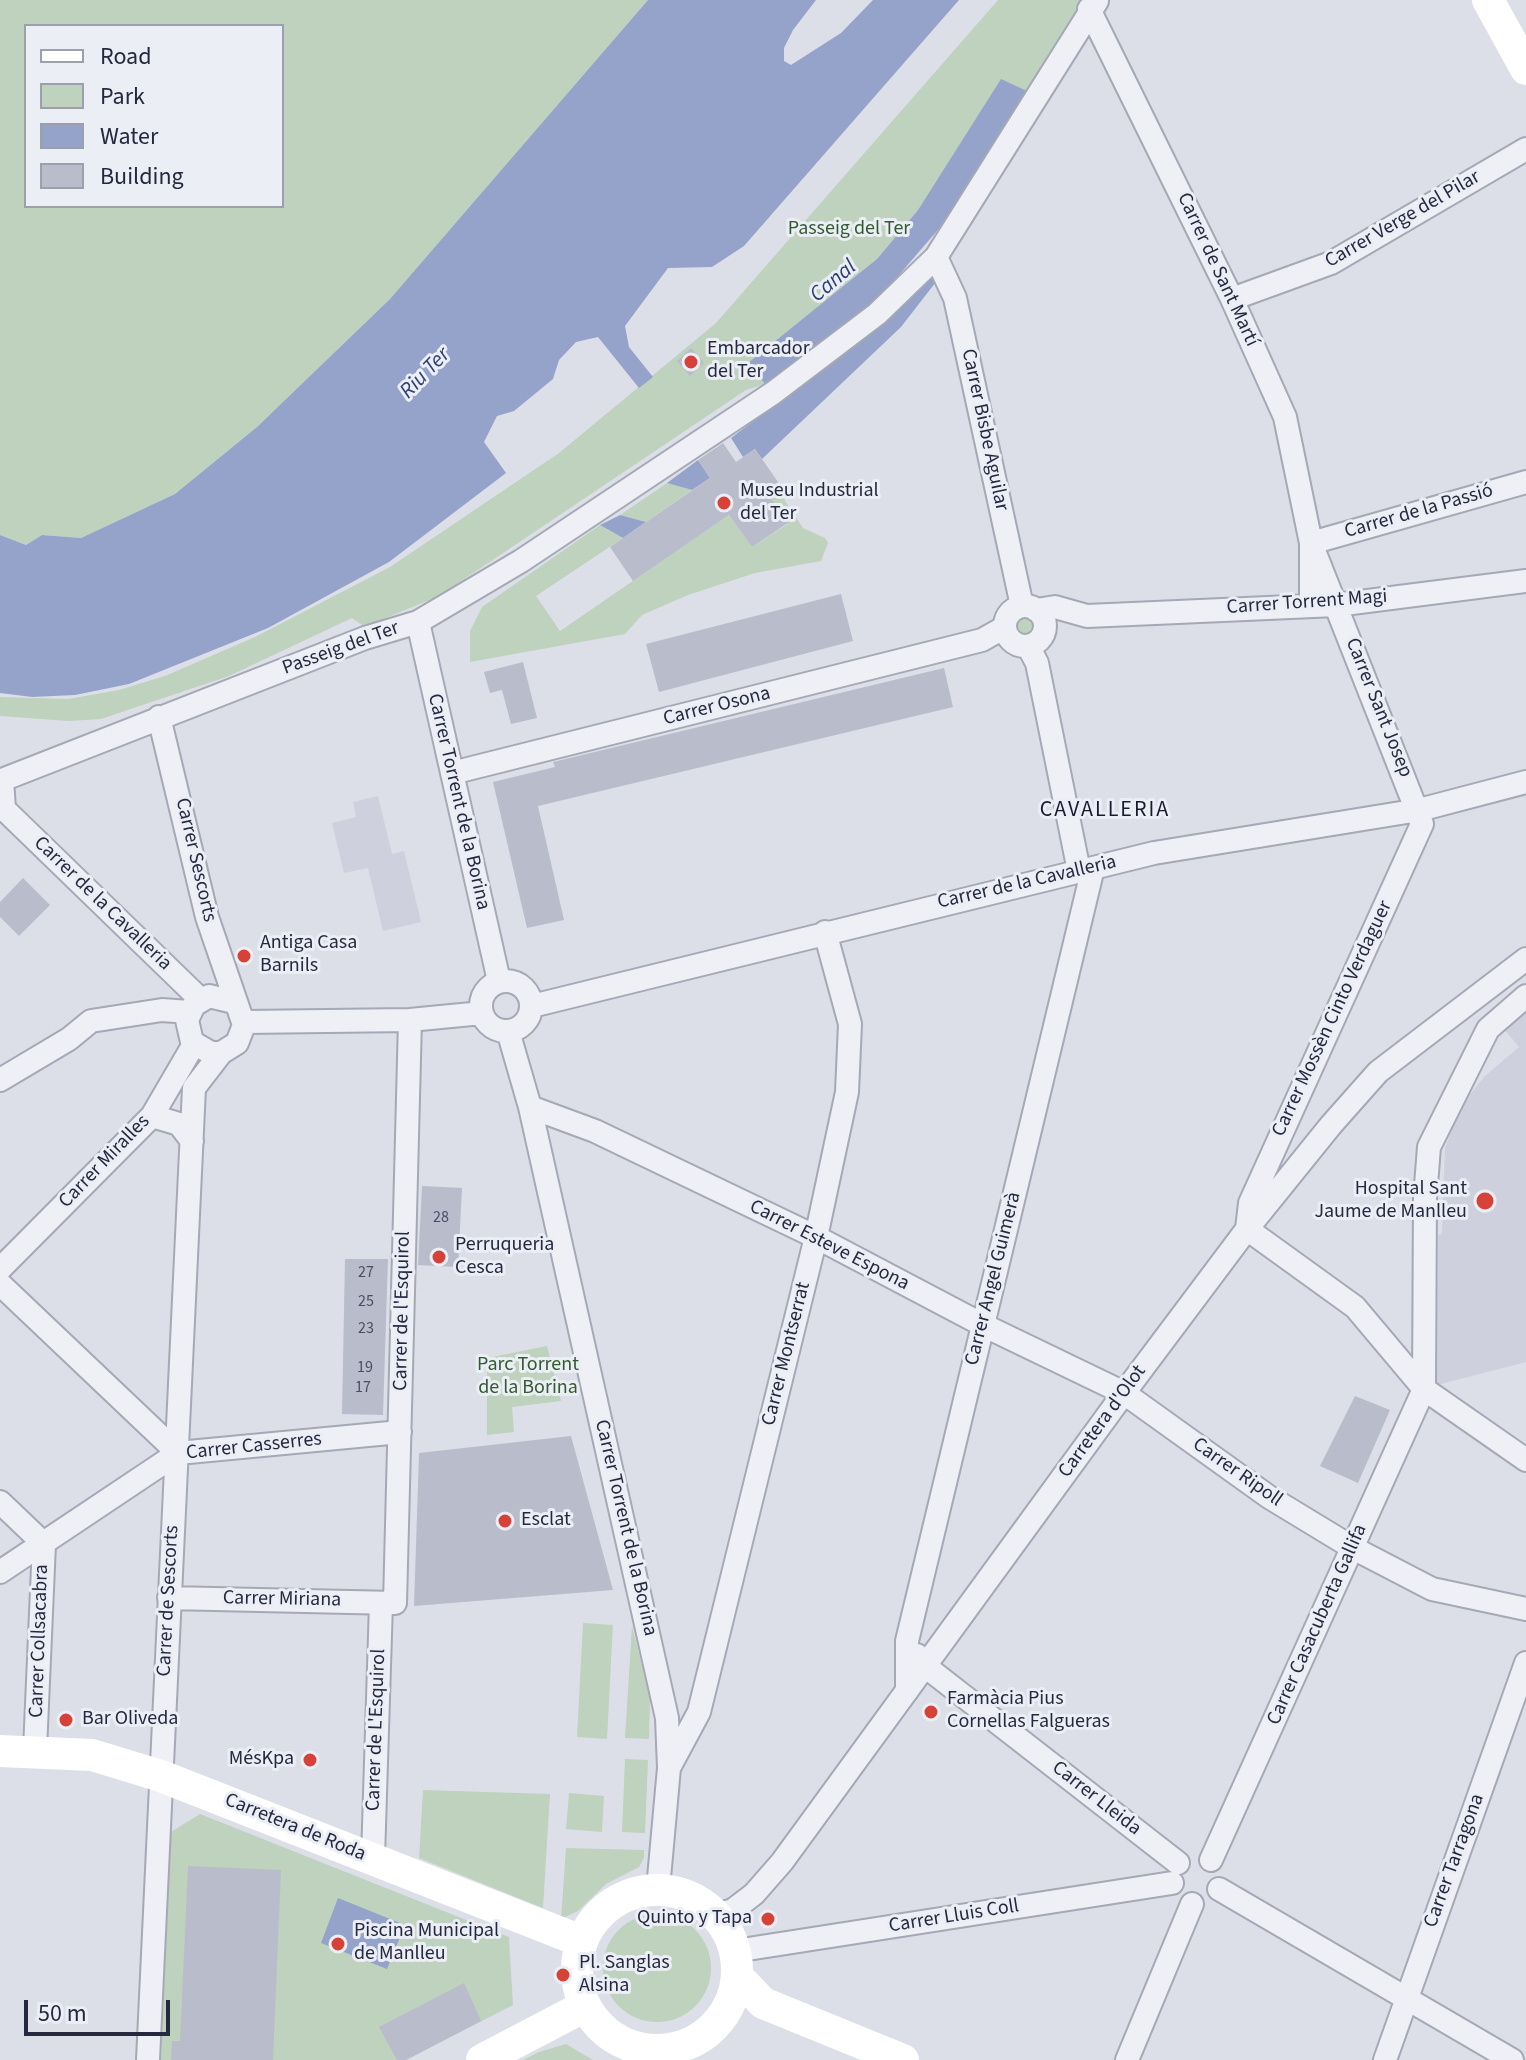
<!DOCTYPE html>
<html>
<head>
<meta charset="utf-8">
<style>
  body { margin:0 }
  #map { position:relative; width:1526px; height:2060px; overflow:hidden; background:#dcdfe8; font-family:"Source Sans 3",sans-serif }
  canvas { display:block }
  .legend { position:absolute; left:24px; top:24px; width:260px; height:184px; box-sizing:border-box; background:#eceef5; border:2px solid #9c9fac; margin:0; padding:10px 14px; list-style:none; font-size:24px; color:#25293f }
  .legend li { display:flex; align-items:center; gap:16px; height:40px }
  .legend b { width:40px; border:2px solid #9c9fac }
  .scale { position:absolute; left:24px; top:2000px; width:146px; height:36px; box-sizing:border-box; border:4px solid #25293f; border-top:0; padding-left:10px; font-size:24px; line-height:28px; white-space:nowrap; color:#25293f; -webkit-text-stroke:6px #eceef5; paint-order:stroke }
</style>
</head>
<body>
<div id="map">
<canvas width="1526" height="2060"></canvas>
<ul class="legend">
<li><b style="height:10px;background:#fff"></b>Road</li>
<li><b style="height:22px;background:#bed2bd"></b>Park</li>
<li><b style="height:22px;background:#95a3ca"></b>Water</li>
<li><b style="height:22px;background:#b9bccb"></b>Building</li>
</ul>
<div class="scale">50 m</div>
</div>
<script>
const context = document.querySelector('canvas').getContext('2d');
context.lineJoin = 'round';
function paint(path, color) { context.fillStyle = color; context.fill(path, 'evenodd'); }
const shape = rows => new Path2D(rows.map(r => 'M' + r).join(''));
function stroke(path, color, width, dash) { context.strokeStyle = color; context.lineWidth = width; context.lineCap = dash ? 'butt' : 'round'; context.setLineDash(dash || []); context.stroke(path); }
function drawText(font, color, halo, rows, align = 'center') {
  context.font = font + ' "Source Sans 3",sans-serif'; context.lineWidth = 6; context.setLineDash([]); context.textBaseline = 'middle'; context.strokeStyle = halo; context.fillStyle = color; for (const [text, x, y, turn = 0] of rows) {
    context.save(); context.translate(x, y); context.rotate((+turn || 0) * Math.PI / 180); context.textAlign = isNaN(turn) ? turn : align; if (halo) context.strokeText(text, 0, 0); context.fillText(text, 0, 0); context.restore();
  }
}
const built = shape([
  [378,796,392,854,404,851,421,922,383,931,368,868,344,873,332,823,356,817,353,802],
  [1526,1009,1526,1362,1437,1385,1438,1236,1442,1233,1445,1148,1461,1105,1485,1076,1519,1047,1504,1029]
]);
const green = shape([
  [0,0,648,0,390,299,257,427,175,494,81,538,42,535,26,545,0,535],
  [26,26,282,26,282,206,26,206],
  [998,0,1083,0,1027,91,1001,80,918,210,877,259,749,363,765,384,746,390,439,596,374,623,362,625,352,618,229,676,101,719,69,721,0,716,0,697,68,699,119,690,165,676,255,637,390,567,559,453,716,323],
  [667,483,692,490,646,522,620,515],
  [774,484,803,528,825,538,828,543,821,561,755,573,688,595,642,615,625,634,470,662,470,631,482,607,600,525,623,538,536,596,560,631,729,515,752,547,788,524,765,490],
  '1015 627a10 10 0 1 1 20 0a10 10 0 1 1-20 0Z',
  [547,1346,561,1401,512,1407,514,1432,487,1435,487,1358],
  [583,1623,613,1625,607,1739,577,1737],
  [632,1626,650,1697,649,1739,625,1738],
  [625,1759,648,1760,645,1833,622,1832],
  [423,1790,550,1794,543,1908,419,1858],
  [569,1793,604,1796,602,1832,566,1829],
  [200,1814,509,1937,513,2005,406,2060,161,2060,171,1832],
  [566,1848,644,1850,644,1858,639,1867,606,1884,578,1911,561,1919],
  '603 1968a54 54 0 1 1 108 0a54 54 0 1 1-108 0Z',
  [566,2044,593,2060,523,2060,539,2052]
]);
const water = shape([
  [648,0,816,0,793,30,784,48,784,61,791,65,841,33,873,0,959,0,744,246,712,267,668,268,625,326,629,347,653,377,639,388,598,337,576,342,559,360,553,379,514,411,497,416,484,442,506,473,389,562,268,628,129,684,75,695,32,697,0,693,0,535,26,545,42,535,81,538,175,494,257,427,390,299],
  [1001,79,1027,91,943,224,880,297,765,384,748,363,877,259,918,210],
  [932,273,939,278,901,327,762,459,755,449,743,457,731,438,891,317],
  [698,460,710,478,692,490,667,483],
  [620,515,646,522,623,538,600,525],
  [338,1898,405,1925,387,1969,321,1943]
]);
const building = shape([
  [691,348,704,363,690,376,677,361],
  [723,443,736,462,755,449,778,482,766,491,788,523,752,547,729,515,633,581,610,547,710,478,698,460],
  [841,594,853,641,659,692,646,644],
  [523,662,537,718,511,724,502,690,490,693,484,672],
  [944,668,953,707,538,806,564,920,527,928,493,782,555,767,553,762],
  [23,878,50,905,19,936,0,917,0,902],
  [422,1186,462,1188,458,1267,418,1265],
  [345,1259,388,1259,383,1415,342,1414],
  [1355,1396,1390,1410,1358,1483,1320,1466],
  [571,1436,613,1590,414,1606,419,1453],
  [188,1866,281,1870,273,2060,171,2060,172,2041,180,2041],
  [464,1983,481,2021,406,2060,397,2060,379,2027]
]);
const street = shape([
  [1089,9,1232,299,1285,417,1311,543,1422,824,1250,1203,1247,1229,1355,1307,1424,1389,1526,1460],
  [936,257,955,298,1022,606],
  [1232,299,1331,263,1526,149],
  '1005 626a20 20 0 1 1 40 0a20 20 0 1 1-40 0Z',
  [1311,606,1311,543,1526,482],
  [1036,610,1055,607,1087,616,1336,605,1526,581],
  [418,622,499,981],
  [1028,646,1037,663,1079,871],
  [159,717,207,917,244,1025,237,1043,221,1053,211,1053,192,1042,187,1020,194,1005,209,996,234,1002],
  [452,773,982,640,1005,627],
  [4,809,201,1000],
  [0,810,4,809,2,780,365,638,418,622,521,561,773,393,877,314,936,257,1097,1],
  '481 1006a25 25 0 1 1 50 0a25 25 0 1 1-50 0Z',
  [532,1006,1154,853,1419,810,1526,782],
  [244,1022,410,1020,482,1013],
  [508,1031,530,1107,667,1718,669,1768,658,1889],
  [0,1080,69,1039,91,1021,162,1010,189,1012],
  [530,1107,595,1131,816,1237,983,1325,1124,1393,1269,1497,1353,1548,1432,1589,1526,1609],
  [152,1116,179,1124,192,1141],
  [0,1269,152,1116,194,1044],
  [0,1284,178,1453],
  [0,1502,44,1544,35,1750],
  [0,1572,178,1453,400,1432],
  [169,1598,395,1603,410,1020],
  [917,1655,925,1666,1178,1863],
  [907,1691,907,1641,1093,868],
  [670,1766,699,1712,816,1237,847,1092,850,1024,825,932],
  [373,1858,381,1603],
  [1211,1860,1424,1389,1425,1198,1429,1147,1488,1029,1526,996],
  [1219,1889,1512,2060],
  [716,1915,733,1910,754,1894,782,1862,1124,1393,1247,1229,1331,1125,1378,1072,1526,959],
  [735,1951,1172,1883],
  [677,2048,679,2060],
  [148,2060,194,1088,221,1053],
  [1127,2060,1192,1904],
  [1385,2060,1526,1663]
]);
const secondary = shape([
  [1488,0,1526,69],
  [0,1751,92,1755,161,1776,581,1941],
  '577 1970a80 80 0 1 1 160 0a80 80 0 1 1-160 0Z',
  [737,1976,763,2003,903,2060],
  [482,2060,585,2006]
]);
const markers = [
  [691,362,8,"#d64138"],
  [724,503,8,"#d64138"],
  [244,956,8,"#d64138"],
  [1485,1201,10,"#d64138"],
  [439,1257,8,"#d64138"],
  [505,1521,8,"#d64138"],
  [931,1712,8,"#d64138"],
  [66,1720,8,"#d64138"],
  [310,1760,8,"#d64138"],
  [768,1919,8,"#d64138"],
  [338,1944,8,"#d64138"],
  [563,1975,8,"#d64138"]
];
const numberNames = [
  ["28",441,1218],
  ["27",366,1273],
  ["25",366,1302],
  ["23",366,1329],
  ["19",365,1368],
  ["17",363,1388]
];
const streetNames = [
  ["Carrer Verge del Pilar",1403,220,-30],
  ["Carrer de Sant Martí",1217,270,65],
  ["Carrer Bisbe Aguilar",984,430,78],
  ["Carrer de la Passió",1419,512,-16],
  ["Carrer Torrent Magi",1307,603,-4],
  ["Passeig del Ter",341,649,-20],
  ["Carrer Osona",717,707,-14],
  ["Carrer Sant Josep",1378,708,68],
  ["Carrer Torrent de la Borina",458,802,77],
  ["Carrer Sescorts",195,860,77],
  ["Carrer de la Cavalleria",1027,883,-13],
  ["Carrer de la Cavalleria",102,904,44],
  ["Carrer Mossèn Cinto Verdaguer",1333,1019,-65],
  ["Carrer Miralles",105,1162,-46],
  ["Carrer Esteve Espona",829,1246,27],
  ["Carrer Angel Guimerà",994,1279,-76],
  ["Carrer de l'Esquirol",403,1311,-89],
  ["Carrer Montserrat",787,1354,-76],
  ["Carretera d'Olot",1103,1422,-54],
  ["Carrer Casserres",254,1447,-6],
  ["Carrer Ripoll",1237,1473,35],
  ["Carrer Torrent de la Borina",625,1528,77],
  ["Carrer Miriana",282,1600,1],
  ["Carrer de Sescorts",169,1601,-87],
  ["Carrer Casacuberta Gallifa",1318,1625,-66],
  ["Carrer Collsacabra",40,1641,-88],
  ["Carrer de L'Esquirol",377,1730,-88],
  ["Carrer Lleida",1096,1799,38],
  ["Carretera de Roda",295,1828,22],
  ["Carrer Tarragona",1455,1861,-70],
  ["Carrer Lluis Coll",954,1917,-9]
];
const parkNames = [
  ["Passeig del Ter",849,230],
  ["Parc Torrent",528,1366],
  ["de la Borina",528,1389]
];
const poiNames = [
  ["Embarcador",707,350],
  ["del Ter",707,373],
  ["Museu Industrial",740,492],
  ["del Ter",740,515],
  ["Antiga Casa",260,944],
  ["Barnils",260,967],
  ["Hospital Sant",1467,1190,"right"],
  ["Jaume de Manlleu",1467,1213,"right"],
  ["Perruqueria",455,1246],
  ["Cesca",455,1269],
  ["Esclat",521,1521],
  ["Farmàcia Pius",947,1700],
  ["Cornellas Falgueras",947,1723],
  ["Bar Oliveda",82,1720],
  ["MésKpa",294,1760,"right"],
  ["Quinto y Tapa",752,1919,"right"],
  ["Piscina Municipal",354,1932],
  ["de Manlleu",354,1955],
  ["Pl. Sanglas",579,1964],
  ["Alsina",579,1987]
];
const waterNames = [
  ["Canal",834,282,-40],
  ["Riu Ter",426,374,-46]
];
const neighbourhoodNames = [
  ["CAVALLERIA",1105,811]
];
paint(built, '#ced1dd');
paint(green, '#bed2bd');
paint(water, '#95a3ca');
paint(building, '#b9bccb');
stroke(street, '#a5a8b5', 26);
stroke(street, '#eff0f6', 22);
stroke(secondary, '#fff', 32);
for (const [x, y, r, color] of markers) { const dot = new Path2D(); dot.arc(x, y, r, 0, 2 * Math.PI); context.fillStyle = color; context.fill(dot); stroke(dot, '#eceef5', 3); }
drawText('16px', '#4a4e62', null, numberNames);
drawText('20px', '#25293f', '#eceef5', streetNames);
drawText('20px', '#325b32', '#eceef5', parkNames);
drawText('20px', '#25293f', '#eceef5', poiNames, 'left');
drawText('italic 22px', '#2d3e75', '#eceef5', waterNames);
context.letterSpacing = '2px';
drawText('22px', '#181b2f', '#eceef5', neighbourhoodNames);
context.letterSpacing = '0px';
</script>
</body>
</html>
